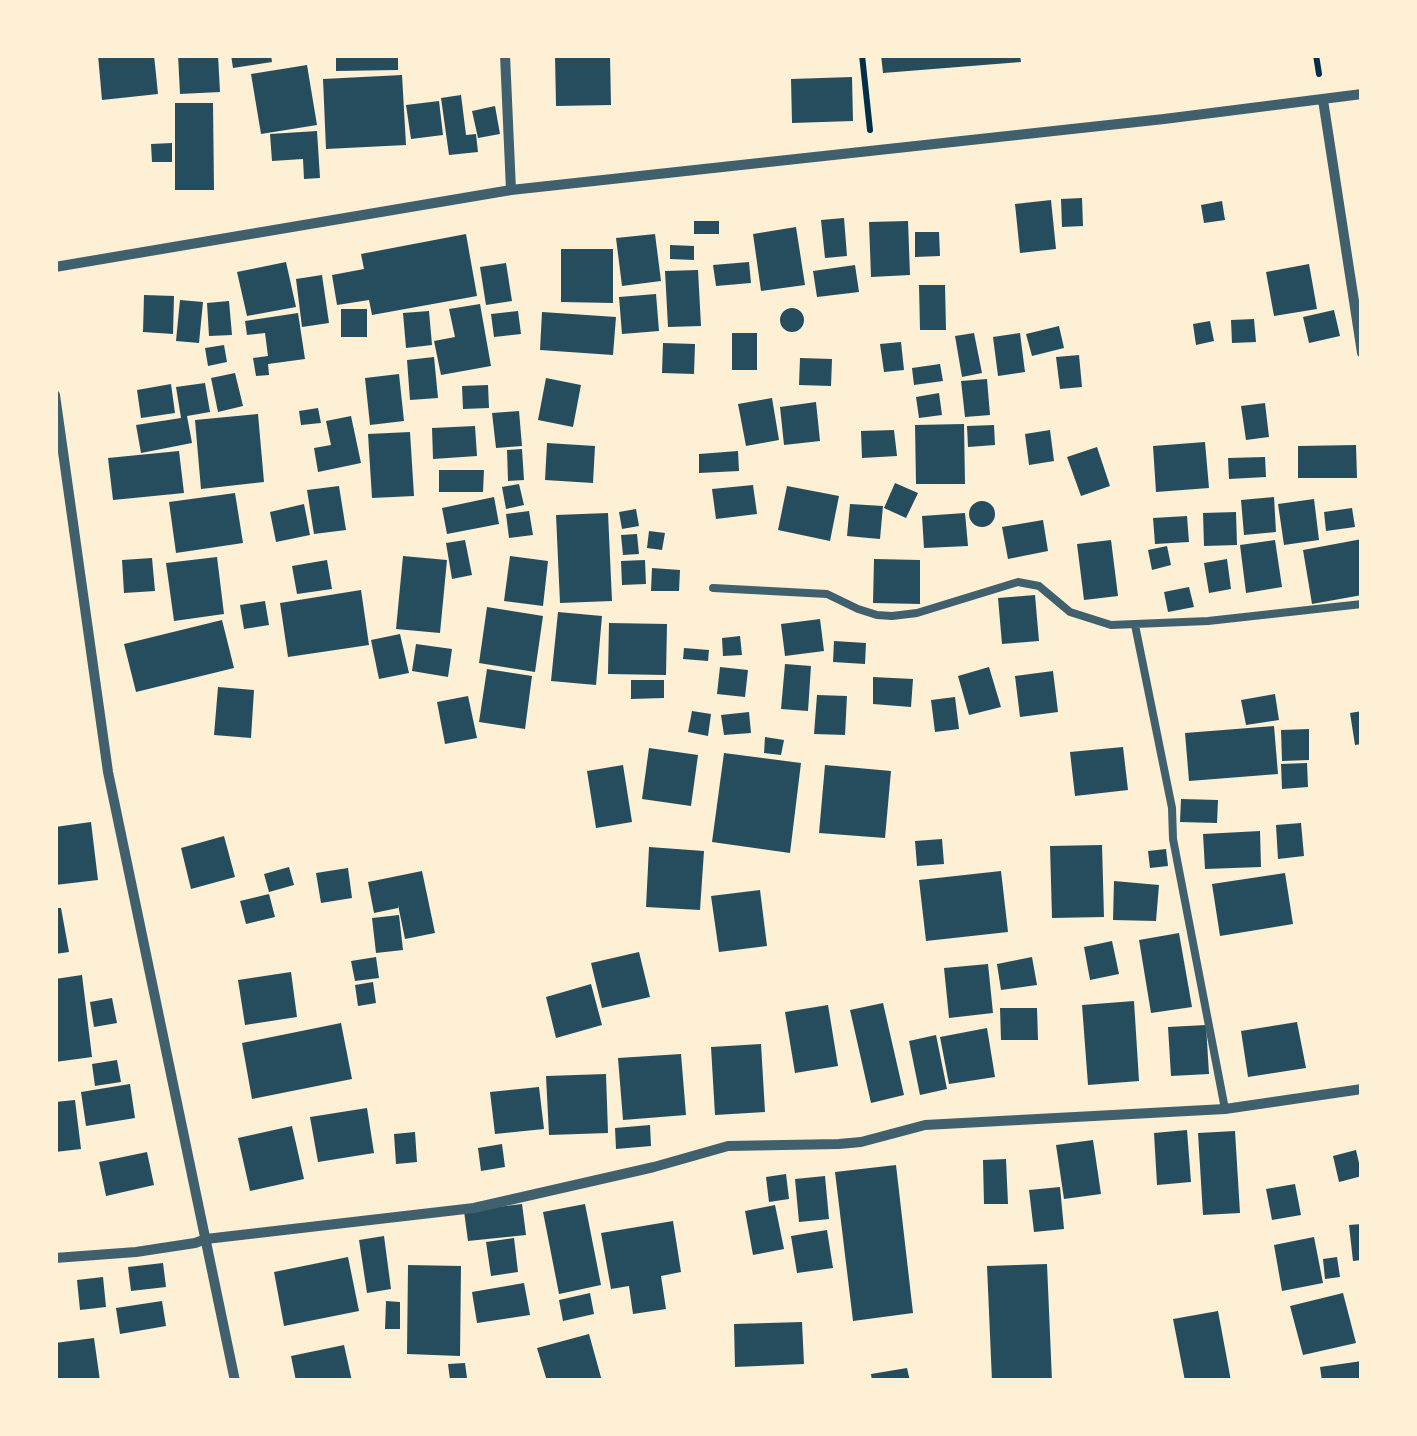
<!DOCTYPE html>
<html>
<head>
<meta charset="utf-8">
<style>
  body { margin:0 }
  #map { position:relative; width:1417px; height:1436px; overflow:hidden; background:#fdf0d5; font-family:Helvetica,sans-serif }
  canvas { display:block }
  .frame { position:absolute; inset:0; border:58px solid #fdf0d5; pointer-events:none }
</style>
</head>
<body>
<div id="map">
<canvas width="1417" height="1436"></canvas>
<div class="frame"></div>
</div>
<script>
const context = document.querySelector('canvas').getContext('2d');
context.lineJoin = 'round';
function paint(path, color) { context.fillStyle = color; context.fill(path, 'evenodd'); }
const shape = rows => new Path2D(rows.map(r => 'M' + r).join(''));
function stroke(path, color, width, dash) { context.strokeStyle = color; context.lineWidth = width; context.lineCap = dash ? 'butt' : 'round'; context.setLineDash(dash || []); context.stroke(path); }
const building = shape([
  [98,55,154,55,158,94,102,100],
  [178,55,218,55,220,92,180,94],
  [231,55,271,55,272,62,233,68],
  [336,55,398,55,398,70,336,71],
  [555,55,610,55,611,105,556,106],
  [881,55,1020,55,1021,62,883,73],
  [307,65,317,125,261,134,251,74],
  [402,75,406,145,326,149,323,79],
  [852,77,853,121,792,123,791,79],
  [461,95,466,135,476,134,478,152,449,155,441,98],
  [439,101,443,135,411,139,406,105],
  [175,103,213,103,214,190,175,190],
  [495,106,500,134,478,138,472,111],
  [317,131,320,178,304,179,303,159,272,161,270,134],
  [172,143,172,162,152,162,151,144],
  [1082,198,1083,226,1062,227,1061,199],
  [1051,200,1056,249,1020,253,1015,204],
  [1222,201,1225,220,1204,223,1201,205],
  [844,218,847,256,825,258,821,220],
  [694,221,719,221,719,234,694,234],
  [908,221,910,275,871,277,869,222],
  [796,227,805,285,761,291,753,234],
  [915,232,939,232,940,256,915,257],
  [466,234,477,296,372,315,369,300,337,305,332,275,364,269,361,254],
  [655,234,661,281,622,286,616,238],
  [670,245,694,246,694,260,670,259],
  [561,249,613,249,613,303,561,302],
  [286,262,296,307,247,316,237,272],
  [749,262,751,283,716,286,713,265],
  [506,263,512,301,486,305,480,267],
  [1309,264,1317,309,1274,316,1266,272],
  [855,265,859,292,817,297,813,271],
  [698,270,701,326,668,327,665,271],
  [322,275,329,323,302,327,296,279],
  [919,285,945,285,946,330,920,330],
  [656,294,659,331,622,334,619,297],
  [144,295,174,296,173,334,143,332],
  [180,300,203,302,199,343,176,341],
  [229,301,232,335,209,336,207,303],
  [480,304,491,366,441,375,434,341,455,337,449,309],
  '780 320a12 12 0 1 1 24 0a12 12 0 1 1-24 0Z',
  [341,309,367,309,367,337,341,337],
  [1334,310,1340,336,1309,343,1303,317],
  [429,311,432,345,406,348,403,313],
  [518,311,521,334,494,337,491,314],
  [542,312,616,317,613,355,540,350],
  [298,313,305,359,268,364,269,375,256,376,253,358,268,356,265,333,247,335,245,321],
  [1254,319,1256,342,1232,343,1231,320],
  [1210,321,1214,341,1196,345,1193,324],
  [1059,326,1064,348,1032,356,1026,334],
  [732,333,757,333,757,370,732,370],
  [974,333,982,373,962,377,955,336],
  [1020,333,1025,372,998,376,993,337],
  [901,342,904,370,884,372,880,344],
  [663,343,695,344,694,374,662,373],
  [224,345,227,362,208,366,205,348],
  [1079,355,1082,387,1060,389,1056,357],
  [434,357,438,398,410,400,407,360],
  [800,358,832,359,831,386,799,385],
  [940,364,943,381,914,385,912,368],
  [235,373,243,406,218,412,211,378],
  [399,374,404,421,370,425,365,378],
  [546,378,581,385,573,427,538,420],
  [987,379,990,415,965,417,961,381],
  [205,383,210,412,187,416,192,443,141,453,136,425,181,418,176,387],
  [171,384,175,413,141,418,137,390],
  [488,385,489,408,463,409,462,386],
  [939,393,942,415,919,418,916,397],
  [772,398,779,440,746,446,738,404],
  [816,402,820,441,784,445,780,407],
  [1265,403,1269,437,1246,440,1241,406],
  [318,408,321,423,301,425,299,411],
  [519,411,522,446,496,448,492,413],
  [258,414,264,482,201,489,195,420],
  [351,416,361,463,318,472,314,448,331,445,326,421],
  [964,424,965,484,916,484,915,425],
  [994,425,995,445,968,447,967,426],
  [475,426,477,456,433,459,432,428],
  [894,430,897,456,862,458,861,431],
  [1050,430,1054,461,1029,465,1025,434],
  [410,432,414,496,372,498,368,434],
  [1205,442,1209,488,1156,492,1153,446],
  [547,443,595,446,593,483,545,480],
  [1356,445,1357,478,1298,478,1298,446],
  [1097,447,1110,486,1081,496,1067,457],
  [522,449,524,480,508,481,507,450],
  [179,451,184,493,113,500,108,458],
  [738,451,739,471,699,473,699,454],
  [1265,457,1266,477,1229,479,1228,458],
  [439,470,484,470,483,492,439,492],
  [895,483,918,493,906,518,884,508],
  [519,484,524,505,506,509,502,487],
  [753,485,757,514,716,519,712,489],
  [339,486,346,530,314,534,307,490],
  [787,486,839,496,830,541,778,530],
  [235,493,243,543,176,553,169,502],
  [494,497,499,524,447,534,442,508],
  [1274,497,1276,532,1244,535,1241,500],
  [1314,499,1319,540,1284,545,1278,504],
  '969 514a13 13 0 1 1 26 0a13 13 0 1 1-26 0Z',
  [304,504,310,535,276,542,270,512],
  [850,504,883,506,880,539,847,536],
  [1352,508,1355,527,1326,531,1324,512],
  [636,509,639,526,622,529,619,512],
  [529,511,533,535,509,538,506,514],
  [1236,512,1237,545,1204,546,1203,513],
  [608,513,612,601,560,603,556,515],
  [965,513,968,546,924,548,922,516],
  [1187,516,1189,542,1155,544,1153,518],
  [1043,520,1048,551,1008,559,1002,527],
  [649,531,665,533,662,550,647,548],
  [637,534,639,554,623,555,621,535],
  [1362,539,1362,595,1312,604,1303,550],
  [465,540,472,575,452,579,446,543],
  [1111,540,1118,596,1084,600,1077,544],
  [1275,540,1282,587,1246,593,1240,545],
  [1167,546,1171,565,1152,570,1148,550],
  [403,556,447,560,440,633,396,629],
  [510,556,548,561,543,606,504,601],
  [217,557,224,614,174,621,166,563],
  [152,558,155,591,124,593,122,560],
  [874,559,920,560,920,604,873,603],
  [1227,559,1231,589,1209,593,1204,563],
  [327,560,332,589,297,594,292,566],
  [645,560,646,584,622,585,621,561],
  [652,568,680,570,679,591,651,591],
  [1189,587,1194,607,1168,612,1164,592],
  [361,590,369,645,288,657,280,603],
  [1035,595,1039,641,1002,644,998,598],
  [265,601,269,625,244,629,240,605],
  [487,607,543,616,535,672,479,663],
  [558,612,602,616,596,685,551,681],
  [820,619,824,651,785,656,781,624],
  [222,620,234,668,136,692,124,644],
  [609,623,667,624,666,675,608,674],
  [400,634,409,673,379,679,371,640],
  [740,636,742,655,723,656,722,638],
  [834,641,866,643,865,664,833,662],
  [416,644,452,649,448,677,412,671],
  [684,648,709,650,708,661,683,659],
  [785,664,811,666,808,711,781,709],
  [720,667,748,670,745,697,717,694],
  [989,667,1001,707,969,715,958,676],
  [487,669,532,676,525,729,479,722],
  [1053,671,1058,712,1020,717,1015,676],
  [873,677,913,679,911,707,873,704],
  [631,680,664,680,664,698,631,699],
  [218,687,254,690,251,738,214,735],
  [1275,694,1279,720,1246,725,1241,700],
  [817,695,847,696,845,735,814,734],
  [468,696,477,738,445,744,437,702],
  [955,697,959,729,935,732,931,700],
  [692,711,711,714,708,736,688,732],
  [1362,711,1362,744,1355,745,1350,713],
  [749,712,751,733,724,735,721,715],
  [1274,726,1278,774,1189,781,1185,733],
  [1309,729,1309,760,1282,761,1281,730],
  [765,737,784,740,781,755,764,753],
  [1123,747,1128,790,1075,796,1070,752],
  [649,748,698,755,691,806,642,799],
  [724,753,801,763,790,853,712,842],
  [1307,763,1308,787,1282,789,1281,764],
  [623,765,632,822,596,828,587,771],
  [825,765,891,771,885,838,819,833],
  [1181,799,1218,800,1217,823,1180,822],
  [91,822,98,880,55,885,55,827],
  [1301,823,1304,856,1278,859,1276,825],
  [1260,831,1261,867,1205,869,1203,834],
  [224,836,235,877,191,889,181,848],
  [942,839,944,864,917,866,915,841],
  [1102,845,1104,917,1052,918,1050,846],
  [649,847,704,851,700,910,646,907],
  [1166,849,1168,866,1150,868,1148,851],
  [289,867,294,885,269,892,264,874],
  [348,868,352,898,321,903,316,873],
  [422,871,435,933,405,939,398,905,398,908,374,913,368,882],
  [1001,871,1008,932,926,941,919,880],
  [1285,873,1293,924,1220,936,1212,884],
  [1114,881,1159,885,1156,921,1113,920],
  [760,890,767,946,719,952,711,896],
  [269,894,275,917,246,924,240,901],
  [55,908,61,908,69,952,55,954],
  [399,915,403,950,376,953,372,918],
  [1179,933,1192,1007,1151,1013,1139,940],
  [1112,941,1119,974,1090,980,1084,947],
  [639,952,650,997,602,1008,591,963],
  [376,957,379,978,355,981,351,961],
  [1032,957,1037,985,1001,990,997,964],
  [988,964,993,1013,949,1018,944,968],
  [291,972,297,1017,245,1025,238,980],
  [82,975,92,1057,55,1062,55,979],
  [373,982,376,1003,358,1006,355,985],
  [591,984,602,1025,556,1038,546,997],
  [112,998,117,1023,94,1027,90,1002],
  [1134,1001,1139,1081,1088,1085,1082,1005],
  [883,1003,904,1095,871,1103,850,1010],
  [828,1005,838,1066,795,1073,785,1012],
  [1000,1008,1037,1008,1038,1040,1001,1040],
  [1297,1022,1306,1068,1248,1077,1241,1031],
  [341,1023,352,1079,252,1099,242,1043],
  [1206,1025,1209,1074,1171,1076,1168,1027],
  [987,1028,995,1077,949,1084,940,1037],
  [936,1035,947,1089,920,1095,909,1041],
  [761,1044,765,1112,715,1115,711,1047],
  [681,1054,686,1115,623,1120,618,1058],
  [117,1060,121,1082,95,1086,92,1064],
  [606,1074,608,1133,549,1135,546,1076],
  [130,1084,135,1118,86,1126,81,1092],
  [539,1087,544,1129,495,1134,490,1092],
  [75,1100,81,1149,55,1152,55,1102],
  [367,1108,374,1153,318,1162,310,1117],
  [650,1125,651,1146,616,1149,615,1128],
  [292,1126,304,1179,250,1191,238,1138],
  [1187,1130,1191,1182,1157,1185,1154,1133],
  [1235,1131,1240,1213,1203,1215,1198,1133],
  [415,1132,417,1162,396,1164,394,1134],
  [1093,1140,1101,1194,1064,1199,1056,1145],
  [502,1144,505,1167,481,1171,478,1148],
  [1356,1150,1362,1176,1339,1182,1333,1156],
  [147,1152,154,1185,106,1196,99,1162],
  [1006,1159,1008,1204,984,1204,983,1160],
  [896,1165,913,1313,853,1321,835,1172],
  [786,1174,789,1199,769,1202,766,1177],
  [825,1176,829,1219,799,1222,795,1179],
  [1295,1184,1301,1215,1272,1220,1266,1189],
  [1060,1187,1064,1229,1034,1232,1029,1190],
  [522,1204,526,1235,468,1241,464,1211],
  [585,1204,601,1285,559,1294,543,1212],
  [775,1205,784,1249,753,1255,745,1211],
  [673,1221,681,1272,661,1276,666,1309,633,1314,629,1286,611,1289,601,1233],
  [1362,1224,1362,1260,1353,1261,1349,1225],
  [827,1230,833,1268,797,1273,791,1236],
  [384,1236,391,1289,367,1293,359,1240],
  [1314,1237,1323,1283,1282,1291,1274,1245],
  [514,1238,518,1272,491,1276,486,1242],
  [348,1257,359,1311,284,1326,274,1272],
  [1337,1257,1340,1277,1325,1279,1323,1259],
  [163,1263,166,1287,131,1291,128,1267],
  [1047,1264,1052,1381,992,1381,987,1266],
  [408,1265,461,1266,460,1356,407,1354],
  [103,1277,106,1307,80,1310,77,1280],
  [524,1283,530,1315,477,1323,472,1292],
  [590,1293,594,1314,563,1321,559,1300],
  [1343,1293,1356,1343,1303,1355,1290,1306],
  [162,1301,166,1326,120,1334,116,1308],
  [386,1301,400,1302,400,1329,385,1329],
  [1218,1311,1231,1381,1185,1381,1173,1319],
  [802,1322,804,1364,735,1367,734,1324],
  [589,1334,602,1381,547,1381,537,1348],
  [94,1338,100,1381,55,1381,55,1343],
  [344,1345,352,1381,296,1381,291,1356],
  [1362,1361,1362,1381,1322,1381,1320,1367],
  [465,1363,467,1378,450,1380,448,1364],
  [907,1368,910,1381,872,1381,871,1374]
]);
const path = shape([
  [862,55,870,130],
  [1316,55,1319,74]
]);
const service = shape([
  [713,588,827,594,858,609,877,615,892,616,917,613,1018,582,1039,586,1070,612,1111,625,1208,621,1362,604],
  [1135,625,1172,808,1173,839,1225,1109]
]);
const minor = shape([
  [505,55,511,190],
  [1323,100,1362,353],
  [55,267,511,190,1164,119,1362,94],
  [55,395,108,772,235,1381],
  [55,1258,136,1252,195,1243,206,1239,474,1208,654,1167,728,1146,839,1144,861,1142,925,1125,1225,1109,1362,1089]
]);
paint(building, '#264d5e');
stroke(path, '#003049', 6);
stroke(service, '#3f606c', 8);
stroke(minor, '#3f606c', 10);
</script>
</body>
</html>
